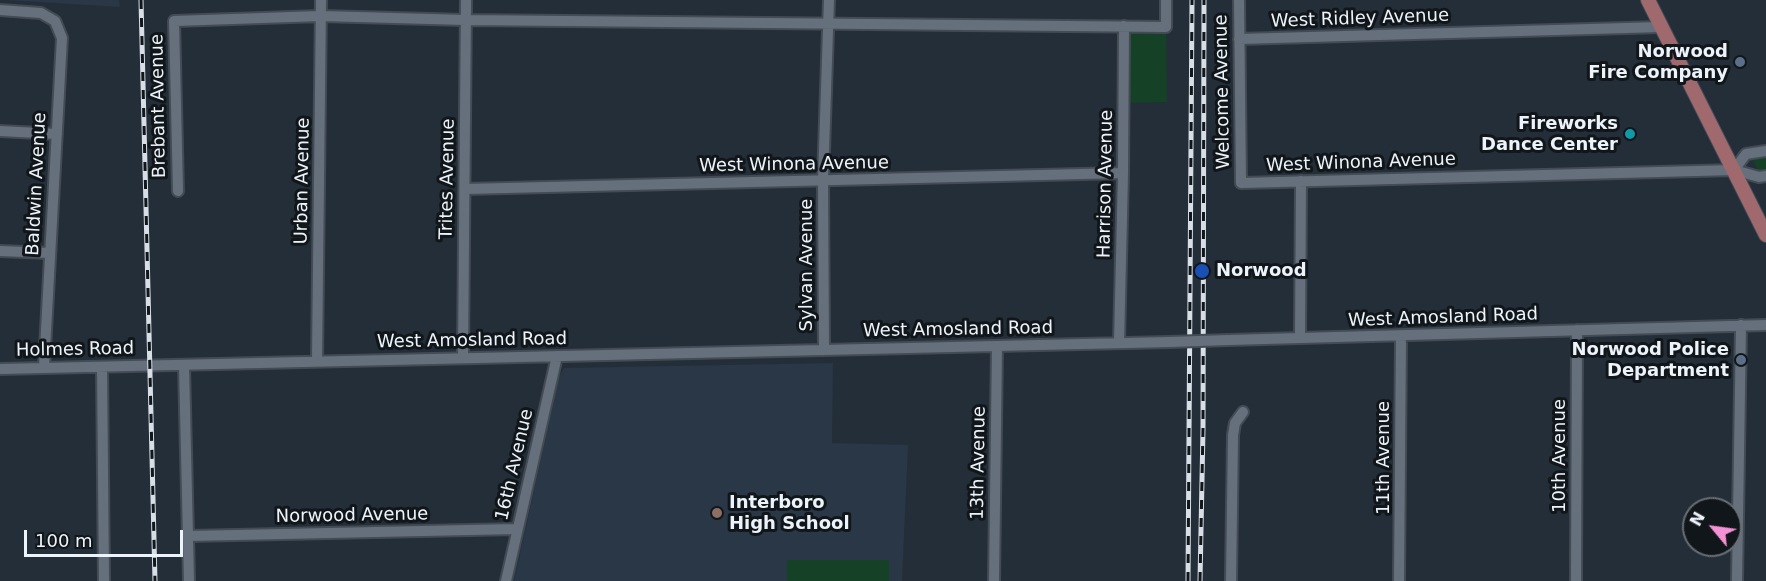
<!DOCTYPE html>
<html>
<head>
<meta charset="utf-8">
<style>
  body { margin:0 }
  #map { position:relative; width:1766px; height:581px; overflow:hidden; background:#242e38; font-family:"DejaVu Sans",sans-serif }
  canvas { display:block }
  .north { position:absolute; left:1682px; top:497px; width:60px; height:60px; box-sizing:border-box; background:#11161a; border:2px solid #696e74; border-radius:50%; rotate:299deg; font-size:16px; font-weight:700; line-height:24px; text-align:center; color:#ecf3fa }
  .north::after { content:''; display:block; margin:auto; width:21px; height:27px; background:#f491d4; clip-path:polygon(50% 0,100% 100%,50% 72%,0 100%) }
  .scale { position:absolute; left:24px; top:530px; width:159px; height:27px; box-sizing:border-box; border:3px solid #ecf3fa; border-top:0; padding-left:8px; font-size:18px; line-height:21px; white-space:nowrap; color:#ecf3fa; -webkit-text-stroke:4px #11161a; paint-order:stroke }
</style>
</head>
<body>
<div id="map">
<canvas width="1766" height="581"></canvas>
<div class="north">N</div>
<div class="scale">100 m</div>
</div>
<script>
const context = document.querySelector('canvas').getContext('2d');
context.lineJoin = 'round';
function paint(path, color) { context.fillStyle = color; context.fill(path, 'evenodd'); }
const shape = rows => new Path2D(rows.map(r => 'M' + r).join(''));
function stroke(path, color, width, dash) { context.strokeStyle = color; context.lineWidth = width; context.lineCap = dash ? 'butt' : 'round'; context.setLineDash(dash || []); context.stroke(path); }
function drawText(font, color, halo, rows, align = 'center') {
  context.font = font + ' "DejaVu Sans",sans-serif'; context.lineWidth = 6; context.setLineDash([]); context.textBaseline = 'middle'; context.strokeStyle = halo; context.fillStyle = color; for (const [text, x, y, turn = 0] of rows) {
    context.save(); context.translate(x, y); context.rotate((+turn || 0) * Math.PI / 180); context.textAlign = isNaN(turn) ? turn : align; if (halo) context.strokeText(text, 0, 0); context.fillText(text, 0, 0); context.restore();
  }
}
const built = shape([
  [7,0,119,0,120,7],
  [833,363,832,443,908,445,902,581,514,581,559,377,564,368]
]);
const green = shape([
  [1124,26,1166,27,1167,102,1124,103],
  [1766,156,1766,171,1759,172,1752,158],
  [787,560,889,560,889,581,787,581]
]);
const minor = shape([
  [1239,0,1241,183,1734,170,1759,177,1766,176],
  [0,10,41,13,55,21,62,38,44,367],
  [1239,39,1661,27],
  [0,131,57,134],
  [1734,170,1746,154,1766,151],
  [465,189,1123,173],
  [178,191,174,21,321,16,466,20,1166,27,1166,0],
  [0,251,50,253],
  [1300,338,1301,181],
  [1229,340,1766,325],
  [1119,343,1123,173,1124,26],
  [824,350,823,180,829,0],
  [463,358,466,0],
  [317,361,321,0],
  [184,365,189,581],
  [102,367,104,581],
  [0,369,1169,342],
  [188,536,517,529],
  [506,581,557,356],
  [994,581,997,346],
  [1231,581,1233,435,1235,423,1243,412],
  [1399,581,1401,336],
  [1576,581,1577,330],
  [1737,581,1741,325]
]);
const major = shape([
  [1648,0,1766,235]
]);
const rail = shape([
  [141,0,155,581],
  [1188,581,1192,0],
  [1200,581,1203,429,1204,0]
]);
const minorBridge = shape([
  [1169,342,1229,340]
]);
const markers = [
  [1740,62,6,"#5c6f8a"],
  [1630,134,6,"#0f9aa8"],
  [1202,271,8,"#1a4fb4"],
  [1741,360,6,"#5c6f8a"],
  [717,513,6,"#8d6e63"]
];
const streetNames = [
  ["West Ridley Avenue",1360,19,-2],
  ["Welcome Avenue",1223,92,-91],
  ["Brebant Avenue",159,106,-91],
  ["West Winona Avenue",1361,163,-2],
  ["West Winona Avenue",794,165,-1],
  ["Trites Avenue",448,179,-89],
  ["Urban Avenue",303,181,-89],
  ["Baldwin Avenue",37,184,-87],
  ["Harrison Avenue",1106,184,-89],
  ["Sylvan Avenue",807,265,-90],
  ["West Amosland Road",1443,318,-2],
  ["West Amosland Road",958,330,-1],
  ["West Amosland Road",472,341,-1],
  ["Holmes Road",75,350,-1],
  ["10th Avenue",1560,456,-90],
  ["11th Avenue",1384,458,-90],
  ["13th Avenue",979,463,-89],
  ["16th Avenue",515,465,-77],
  ["Norwood Avenue",352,516,-1]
];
const poiNames = [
  ["Norwood",1728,52],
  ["Fire Company",1728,73],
  ["Fireworks",1618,124],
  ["Dance Center",1618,145],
  ["Norwood",1216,271,"left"],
  ["Norwood Police",1729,350],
  ["Department",1729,371],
  ["Interboro",729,503,"left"],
  ["High School",729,524,"left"]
];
paint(built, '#293746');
paint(green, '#154126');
stroke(minor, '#434b54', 14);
stroke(major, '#434b54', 16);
stroke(minor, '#66707c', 10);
stroke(major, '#a0696e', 14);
stroke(rail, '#d7dee5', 5);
stroke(rail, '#11161a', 3, [9]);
stroke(minorBridge, '#434b54', 14, []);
stroke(minorBridge, '#66707c', 10);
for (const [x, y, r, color] of markers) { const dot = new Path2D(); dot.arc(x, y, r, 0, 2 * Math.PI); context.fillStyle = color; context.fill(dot); stroke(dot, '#11161a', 2); }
drawText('18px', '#ecf3fa', '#11161a', streetNames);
drawText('bold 18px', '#ecf3fa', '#11161a', poiNames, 'right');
</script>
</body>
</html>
